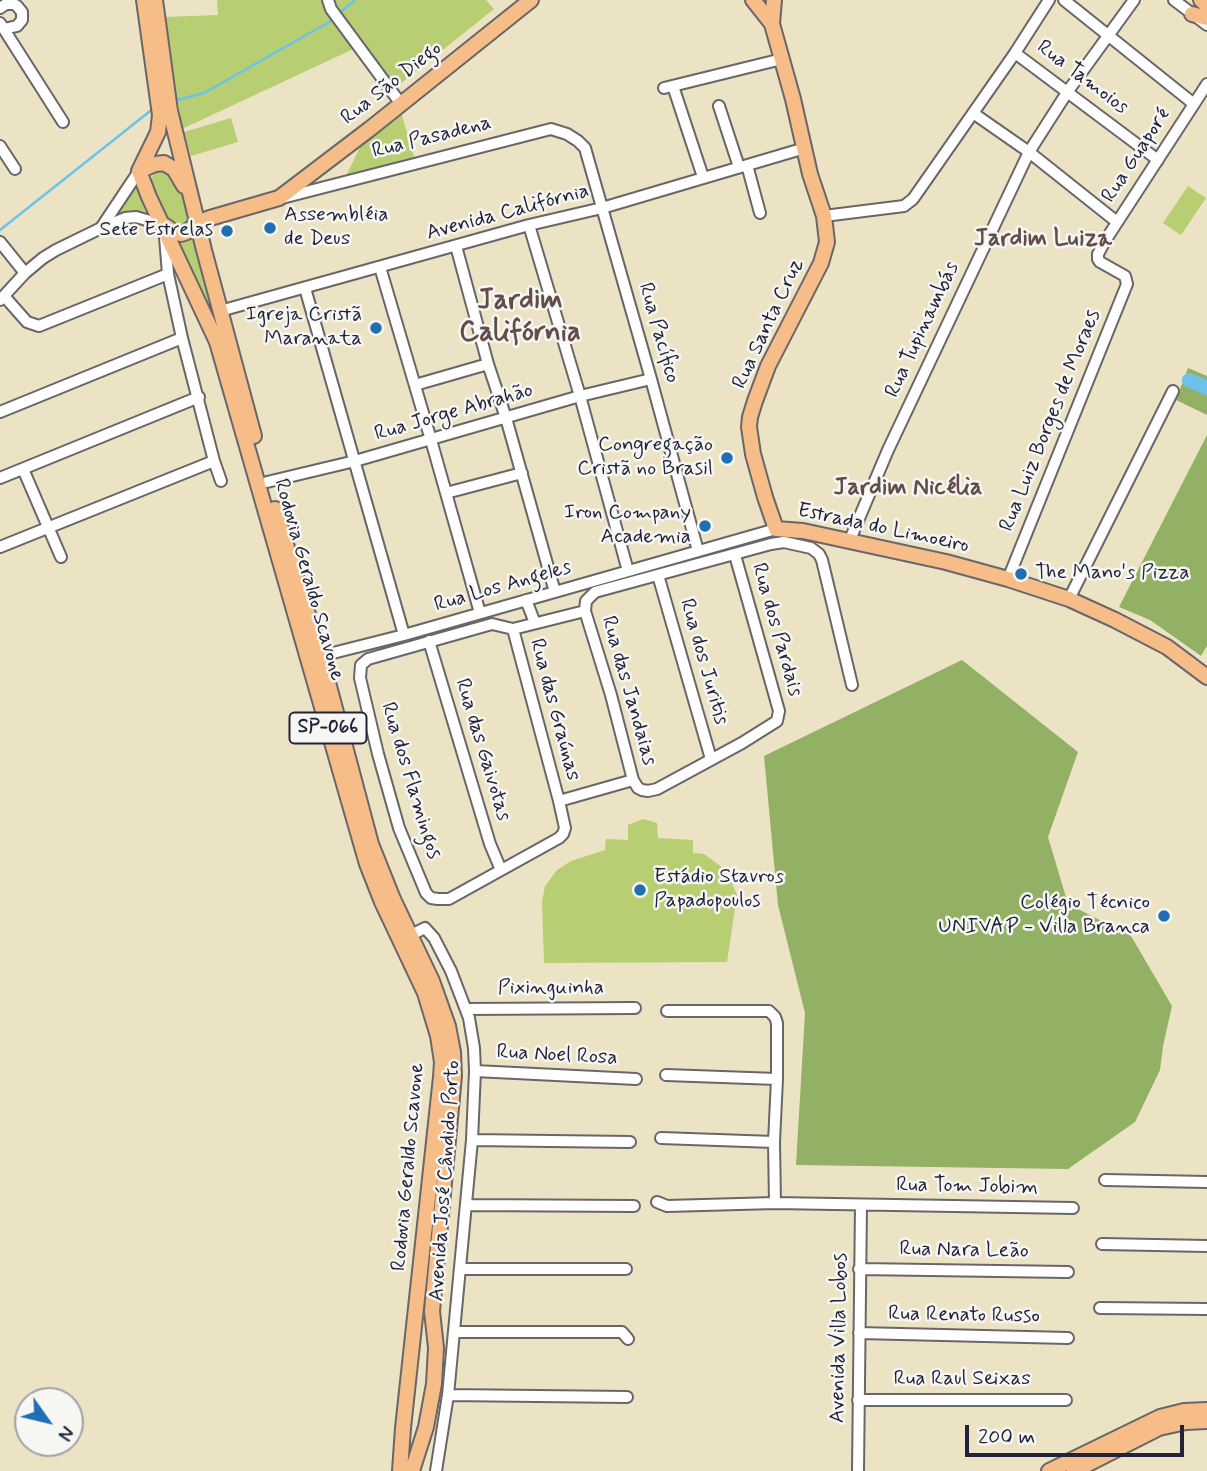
<!DOCTYPE html>
<html>
<head>
<meta charset="utf-8">
<style>
  body { margin:0 }
  #map { position:relative; width:1207px; height:1471px; overflow:hidden; background:#ece3c4; font-family:Mynerve,sans-serif }
  canvas { display:block }
  .north { position:absolute; left:14px; top:1387px; width:70px; height:70px; box-sizing:border-box; background:#f6f6f2; border:2px solid #a1a1a9; border-radius:50%; rotate:124deg; font-size:19px; font-weight:700; line-height:28px; text-align:center; color:#22223b }
  .north::after { content:''; display:block; margin:auto; width:24px; height:32px; background:#1f6fb2; clip-path:polygon(50% 0,100% 100%,50% 72%,0 100%) }
  .scale { position:absolute; left:965px; top:1425px; width:219px; height:32px; box-sizing:border-box; border:4px solid #22223b; border-top:0; padding-left:9px; font-size:21px; line-height:24px; white-space:nowrap; color:#22223b; -webkit-text-stroke:5px #f6f6f2; paint-order:stroke }
</style>
</head>
<body>
<div id="map">
<canvas width="1207" height="1471"></canvas>
<div class="north">N</div>
<div class="scale">200 m</div>
</div>
<script>
const context = document.querySelector('canvas').getContext('2d');
context.lineJoin = 'round';
function paint(path, color) { context.fillStyle = color; context.fill(path, 'evenodd'); }
const shape = rows => new Path2D(rows.map(r => 'M' + r).join(''));
function stroke(path, color, width, dash) { context.strokeStyle = color; context.lineWidth = width; context.lineCap = dash ? 'butt' : 'round'; context.setLineDash(dash || []); context.stroke(path); }
function drawText(font, color, halo, rows, align = 'center') {
  context.font = font + ' Mynerve,sans-serif'; context.lineWidth = 5; context.setLineDash([]); context.textBaseline = 'middle'; context.strokeStyle = halo; context.fillStyle = color; for (const [text, x, y, turn = 0] of rows) {
    context.save(); context.translate(x, y); context.rotate((+turn || 0) * Math.PI / 180); context.textAlign = isNaN(turn) ? turn : align; if (halo) context.strokeText(text, 0, 0); context.fillText(text, 0, 0); context.restore();
  }
}
const green = shape([
  [217,0,486,0,494,9,395,88,362,45,182,129,165,17,218,15],
  [401,112,414,157,346,176,364,139],
  [231,118,238,142,191,156,184,132],
  [166,169,179,184,192,216,188,225,173,228,162,212,150,180,156,171],
  [139,179,151,218,110,220],
  [1188,186,1206,198,1181,235,1163,223],
  [195,234,219,328,217,327,171,237],
  [643,819,657,823,658,838,693,840,693,853,704,854,726,870,737,895,727,962,544,963,542,902,545,886,557,870,571,861,605,850,606,839,628,840,628,825]
]);
const forest = shape([
  [1188,368,1207,376,1207,415,1176,400],
  [1207,435,1207,646,1201,656,1150,620,1119,607],
  [962,660,1078,752,1048,837,1068,904,1131,936,1172,1006,1163,1046,1160,1070,1135,1122,1068,1169,796,1165,805,1013,778,905,764,756]
]);
const stream = shape([
  [341,12,355,0],
  [173,101,204,93,331,21],
  [0,230,154,108]
]);
const river = shape([
  [1189,380,1207,388]
]);
const minor = shape([
  [328,0,331,9,401,104],
  [1064,0,1194,104],
  [1174,0,1207,25],
  [0,8,6,4,14,4,17,6,22,12,22,20,17,26,4,29],
  [0,23,63,122],
  [1015,53,1158,160],
  [673,86,703,177],
  [664,88,782,59],
  [719,106,739,167],
  [973,113,1029,152,1117,222],
  [0,146,15,169],
  [747,165,760,213],
  [282,198,551,129,567,134,578,141,585,148,651,379,698,551],
  [824,216,904,206,913,199,1015,53,1049,0],
  [529,225,580,396,628,571],
  [101,228,139,171],
  [0,242,25,273],
  [456,246,488,364,506,418,555,592],
  [380,267,431,440,480,613],
  [305,288,404,635],
  [4,296,27,322,39,326,168,274],
  [0,300,25,273,43,258,56,250,101,228,125,218,136,217,164,225,168,274,182,338,214,461,221,481],
  [220,311,529,225,602,208,805,148],
  [415,385,488,364],
  [0,412,182,338],
  [23,469,61,557],
  [0,478,199,397],
  [267,482,355,461,580,396,651,379],
  [446,493,522,473],
  [849,542,888,450,1029,152,1068,91,1134,0],
  [0,547,214,461],
  [735,555,779,711,777,721,742,743,657,789,648,791,642,790,638,788,633,780,559,801,565,828,563,834,559,838,449,899,438,899,431,898,426,893,399,828,378,754,360,678,361,665,368,659,492,624,513,629,585,611,586,601,595,592,771,544,784,542,811,548,819,554,822,560,852,685],
  [658,575,711,759],
  [1008,579,1127,284,1125,276,1100,262,1098,259,1098,254,1105,241,1207,84],
  [1069,599,1173,391],
  [526,600,535,623],
  [585,611,611,695,633,780],
  [513,629,559,801],
  [429,641,490,844,501,870],
  [321,656,404,635,776,529],
  [411,935,425,928,434,938,451,971,469,1018,474,1048,475,1071,472,1140,448,1395,436,1471],
  [466,1009,635,1008],
  [667,1011,769,1011,775,1017,777,1023,777,1079,774,1142,775,1203],
  [475,1071,636,1079],
  [666,1075,777,1079],
  [661,1138,774,1142],
  [472,1140,630,1142],
  [1105,1180,1207,1182],
  [657,1202,667,1206,775,1203,1073,1208],
  [466,1205,634,1206],
  [1102,1244,1207,1246],
  [460,1269,626,1269],
  [859,1269,1068,1272],
  [1100,1308,1207,1309],
  [454,1332,622,1332,628,1339],
  [859,1333,1068,1338],
  [448,1395,627,1397],
  [858,1400,1066,1400],
  [858,1471,861,1205]
]);
const major = shape([
  [144,0,160,115,158,132,139,171,149,197,217,342,367,864,382,902,425,993,438,1036,442,1062,441,1077,403,1428,400,1471],
  [155,0,170,111,204,250,254,436],
  [753,0,772,24,793,99,810,174,824,216,827,242,821,263,768,366,755,401,750,417,749,427,753,454,765,497,776,529,803,531,946,562,1008,579,1069,599,1115,620,1167,647,1207,677],
  [1201,0,1207,5],
  [1192,14,1207,18],
  [772,24,774,0],
  [139,171,155,164,164,163,174,169,184,186],
  [164,225,174,232,181,234,187,232,197,223,210,218,279,198,371,128,531,0],
  [275,509,321,656,371,844,393,899,432,981,448,1026,453,1052,454,1076,432,1311,436,1348,434,1384,426,1427,412,1471],
  [1049,1471,1160,1417,1184,1411,1207,1410],
  [1074,1471,1159,1428,1186,1422,1207,1421]
]);
const markers = [
  [270,228,7,"#1f6fb2"],
  [227,231,7,"#1f6fb2"],
  [376,328,7,"#1f6fb2"],
  [727,458,7,"#1f6fb2"],
  [705,526,7,"#1f6fb2"],
  [1021,574,7,"#1f6fb2"],
  [640,890,7,"#1f6fb2"],
  [1164,916,7,"#1f6fb2"]
];
const shields = [
  [328,728,77]
];
const shieldNames = [
  ["SP-066",328,728]
];
const streetNames = [
  ["Rua Tamoios",1082,78,37],
  ["Rua São Diego",392,84,-38],
  ["Rua Pasadena",432,138,-14],
  ["Rua Guaporé",1137,156,-57],
  ["Avenida Califórnia",508,213,-15],
  ["Rua Santa Cruz",769,324,-65],
  ["Rua Tupinambás",923,330,-65],
  ["Rua Pacífico",658,333,74],
  ["Rua Jorge Abrahão",454,413,-16],
  ["Rua Luiz Borges de Moraes",1051,421,-68],
  ["Estrada do Limoeiro",883,529,12],
  ["Rodovia Geraldo Scavone",308,580,74],
  ["Rua Los Angeles",503,587,-16],
  ["Rua dos Pardais",776,630,74],
  ["Rua dos Juritis",703,662,74],
  ["Rua das Jandaias",628,691,74],
  ["Rua das Graúnas",554,710,75],
  ["Rua das Gaivotas",482,750,73],
  ["Rua dos Flamingos",410,781,73],
  ["Pixinguinha",551,989],
  ["Rua Noel Rosa",557,1056,3],
  ["Rodovia Geraldo Scavone",409,1167,-85],
  ["Avenida José Cândido Porto",446,1181,-86],
  ["Rua Tom Jobim",967,1187,1],
  ["Rua Nara Leão",964,1251,1],
  ["Rua Renato Russo",964,1316,1],
  ["Avenida Villa Lobos",840,1338,-89],
  ["Rua Raul Seixas",962,1380]
];
const poiNames = [
  ["Assembléia",284,216,"left"],
  ["de Deus",284,240,"left"],
  ["Sete Estrelas",213,231],
  ["Igreja Cristã",362,316],
  ["Maranata",362,340],
  ["Congregação",713,446],
  ["Cristã no Brasil",713,470],
  ["Iron Company",691,514],
  ["Academia",691,538],
  ["The Mano's Pizza",1035,574,"left"],
  ["Estádio Stavros",654,878,"left"],
  ["Papadopoulos",654,902,"left"],
  ["Colégio Técnico",1150,904],
  ["UNIVAP - Villa Branca",1150,928]
];
const quarterNames = [
  ["Jardim Luiza",1043,240],
  ["Jardim Nicélia",908,489]
];
const districtNames = [
  ["Jardim",520,302],
  ["Califórnia",520,334]
];
paint(green, '#b8ce72');
paint(forest, '#92b164');
stroke(stream, '#6cc2e9', 2.5);
stroke(river, '#6cc2e9', 14);
stroke(minor, '#69666b', 14);
stroke(major, '#69666b', 18);
stroke(minor, '#fff', 10);
stroke(major, '#f7bd88', 14);
for (const [x, y, r, color] of markers) { const dot = new Path2D(); dot.arc(x, y, r, 0, 2 * Math.PI); context.fillStyle = color; context.fill(dot); stroke(dot, '#f6f6f2', 2.5); }
for (const [x, y, w] of shields) { const box = new Path2D(); box.roundRect(x - w / 2, y - 15.5, w, 31, 5); context.fillStyle = '#f6f6f2'; context.fill(box); stroke(box, '#22223b', 2); }
drawText('bold 19px', '#22223b', null, shieldNames);
drawText('21px', '#22223b', '#f6f6f2', streetNames);
drawText('21px', '#22223b', '#f6f6f2', poiNames, 'right');
drawText('bold 24px', '#644c49', '#f6f6f2', quarterNames);
drawText('bold 28px', '#644c49', '#f6f6f2', districtNames);
</script>
</body>
</html>
